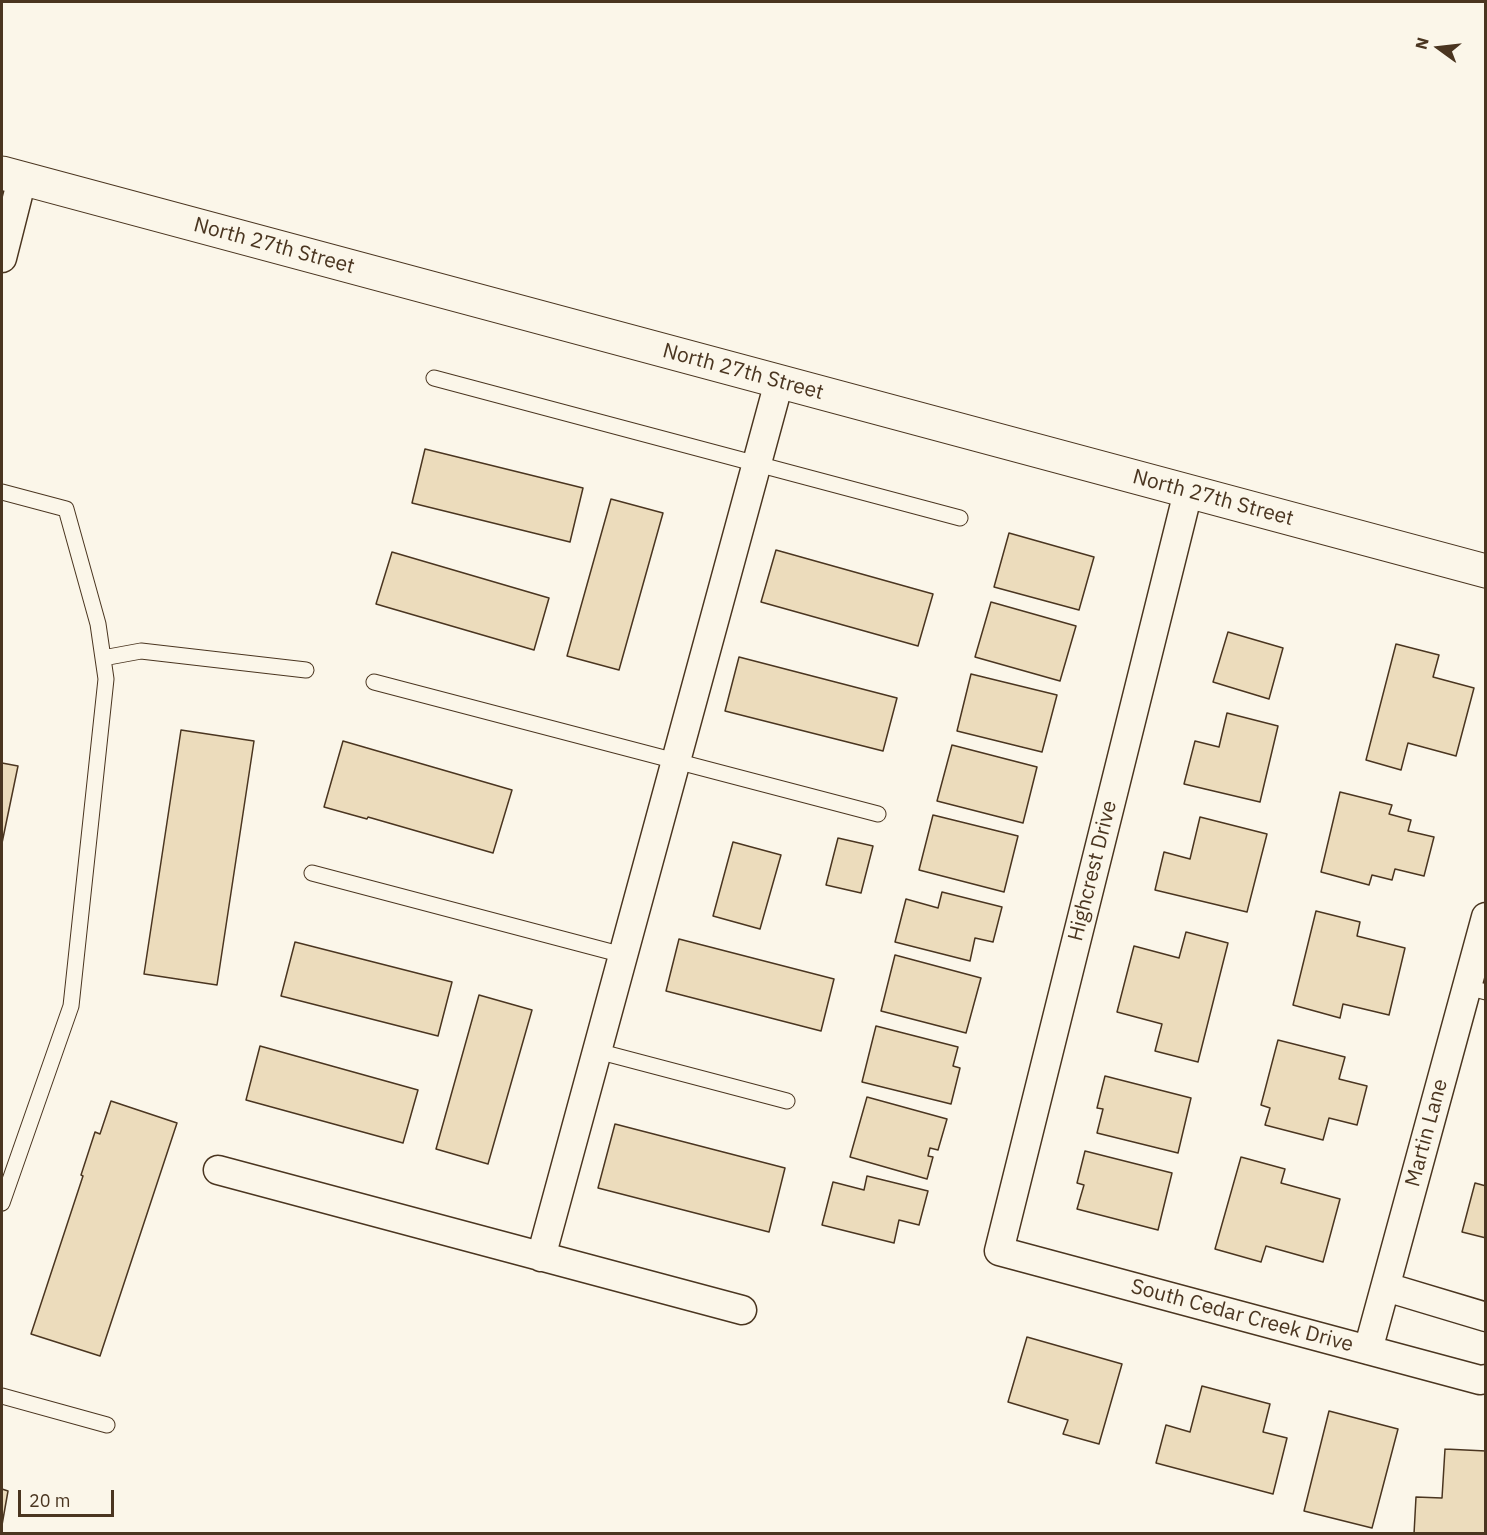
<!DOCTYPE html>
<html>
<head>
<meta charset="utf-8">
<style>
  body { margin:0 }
  #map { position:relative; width:1487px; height:1535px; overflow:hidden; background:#fbf6e9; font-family:"IBM Plex Sans",sans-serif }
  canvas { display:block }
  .frame { position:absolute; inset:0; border:3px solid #4a3520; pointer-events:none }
  .north { position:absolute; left:1409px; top:18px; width:60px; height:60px; -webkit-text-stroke:4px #fbf6e9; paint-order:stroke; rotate:285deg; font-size:16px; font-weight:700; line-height:24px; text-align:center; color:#4a3520 }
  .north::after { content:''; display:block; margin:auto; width:21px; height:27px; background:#4a3520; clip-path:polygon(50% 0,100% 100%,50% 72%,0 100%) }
  .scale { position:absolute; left:18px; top:1490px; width:96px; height:27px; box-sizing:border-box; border:3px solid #4a3520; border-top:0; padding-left:8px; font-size:18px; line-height:21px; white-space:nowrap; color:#4a3520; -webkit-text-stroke:4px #fbf6e9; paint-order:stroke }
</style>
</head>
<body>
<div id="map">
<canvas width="1487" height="1535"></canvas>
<div class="frame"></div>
<div class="north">N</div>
<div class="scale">20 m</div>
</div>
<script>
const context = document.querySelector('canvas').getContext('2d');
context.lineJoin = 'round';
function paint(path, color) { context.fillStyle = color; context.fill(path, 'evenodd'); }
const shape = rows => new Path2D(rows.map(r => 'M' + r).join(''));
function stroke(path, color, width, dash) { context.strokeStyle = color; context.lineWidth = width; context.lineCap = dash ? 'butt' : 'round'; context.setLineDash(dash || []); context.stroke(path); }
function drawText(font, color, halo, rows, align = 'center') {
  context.font = font + ' "IBM Plex Sans",sans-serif'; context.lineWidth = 4.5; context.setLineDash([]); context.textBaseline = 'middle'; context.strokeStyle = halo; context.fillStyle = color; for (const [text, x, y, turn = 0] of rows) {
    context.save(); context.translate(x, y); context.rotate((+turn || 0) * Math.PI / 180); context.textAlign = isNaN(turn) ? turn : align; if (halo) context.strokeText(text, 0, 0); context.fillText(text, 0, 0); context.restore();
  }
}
const building = shape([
  [425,449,583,488,570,542,412,503,425,449],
  [611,499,663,513,619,670,567,656,611,499],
  [1009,533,1094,557,1079,610,994,587,1009,533],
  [776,550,933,594,918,646,761,602,776,550],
  [392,552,549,598,534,650,376,604,392,552],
  [991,602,1076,626,1060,681,975,657,991,602],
  [1228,632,1283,648,1269,699,1213,682,1228,632],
  [1396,644,1439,655,1433,677,1474,688,1456,756,1408,743,1401,770,1366,760,1396,644],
  [739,657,897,698,883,751,725,711,739,657],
  [971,674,1057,695,1042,752,957,731,971,674],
  [1227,713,1278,726,1260,802,1184,784,1195,741,1219,747,1227,713],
  [181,730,254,741,217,985,144,974,181,730],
  [343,741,512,790,493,853,368,817,367,819,324,807,343,741],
  [952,745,1037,767,1023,823,937,801,952,745],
  [2,763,18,766,2,843,2,763],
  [1340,792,1392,805,1389,814,1411,820,1408,831,1434,837,1424,876,1395,869,1392,880,1372,875,1369,885,1321,872,1340,792],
  [933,815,1018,836,1004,892,919,870,933,815],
  [1200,817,1267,834,1247,912,1155,890,1164,852,1190,859,1200,817],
  [838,838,873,846,861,893,826,885,838,838],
  [733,842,781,855,760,929,713,916,733,842],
  [942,892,1002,907,993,942,975,938,970,961,895,942,906,899,938,908,942,892],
  [1316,911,1360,922,1357,936,1405,948,1389,1015,1343,1004,1340,1018,1293,1005,1316,911],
  [1186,932,1228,943,1198,1062,1155,1051,1162,1024,1117,1012,1134,946,1179,958,1186,932],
  [679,939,834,979,821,1031,666,991,679,939],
  [295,942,452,982,438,1036,281,996,295,942],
  [895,955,981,978,966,1033,881,1011,895,955],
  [479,995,532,1010,488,1164,436,1149,479,995],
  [876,1026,958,1047,953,1066,960,1068,951,1104,862,1082,876,1026],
  [1278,1040,1345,1057,1339,1079,1367,1086,1357,1125,1329,1118,1323,1140,1265,1125,1270,1108,1261,1105,1278,1040],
  [260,1046,418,1090,403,1143,246,1100,260,1046],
  [1105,1076,1191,1098,1178,1153,1097,1133,1103,1109,1097,1108,1105,1076],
  [867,1097,947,1119,938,1150,930,1148,928,1156,933,1157,927,1179,850,1157,867,1097],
  [111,1101,177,1123,100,1356,31,1334,83,1176,81,1175,95,1132,100,1134,111,1101],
  [615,1124,785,1168,769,1232,598,1188,615,1124],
  [1085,1151,1172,1173,1158,1230,1077,1209,1084,1185,1077,1183,1085,1151],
  [1241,1157,1285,1169,1281,1183,1340,1199,1323,1262,1266,1246,1261,1262,1215,1249,1241,1157],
  [867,1176,928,1191,919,1225,899,1220,894,1243,822,1225,833,1182,864,1190,867,1176],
  [1475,1183,1486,1186,1486,1238,1462,1232,1475,1183],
  [1027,1337,1122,1364,1099,1444,1063,1434,1068,1420,1008,1402,1027,1337],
  [1202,1386,1270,1404,1263,1432,1287,1438,1273,1494,1156,1463,1166,1425,1190,1432,1202,1386],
  [1329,1411,1398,1429,1372,1528,1304,1511,1329,1411],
  [1445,1449,1486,1451,1486,1534,1414,1534,1416,1497,1442,1498,1445,1449],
  [2,1489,8,1491,2,1525,2,1489]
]);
const service = shape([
  [434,378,960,518],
  [2,492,66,509,98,624,106,679,71,1006,2,1203],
  [103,658,141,651,306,670],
  [374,682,878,814],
  [312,873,623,955],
  [1467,987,1486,992],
  [597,1051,787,1101],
  [2,1396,107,1425]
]);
const minor = shape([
  [2,258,22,179],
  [1188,492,999,1251,1480,1380,1486,1379],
  [218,1170,742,1310],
  [541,1257,779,382],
  [1386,1287,1486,1317],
  [1368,1350,1486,917]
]);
const tertiary = shape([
  [2,173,1486,571]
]);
const streetNames = [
  ["North 27th Street",274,246,15],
  ["North 27th Street",743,372,15],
  ["North 27th Street",1213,498,15],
  ["Highcrest Drive",1093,871,-76],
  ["Martin Lane",1427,1133,-75],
  ["South Cedar Creek Drive",1242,1316,15]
];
paint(building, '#ecdcbc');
stroke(building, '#4a3520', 1.5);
stroke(service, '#4a3520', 17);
stroke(minor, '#4a3520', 31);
stroke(tertiary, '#4a3520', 35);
stroke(service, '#fbf6e9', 15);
stroke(minor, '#fbf6e9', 28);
stroke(tertiary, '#fbf6e9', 33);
drawText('21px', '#4a3520', '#fbf6e9', streetNames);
</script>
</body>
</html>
